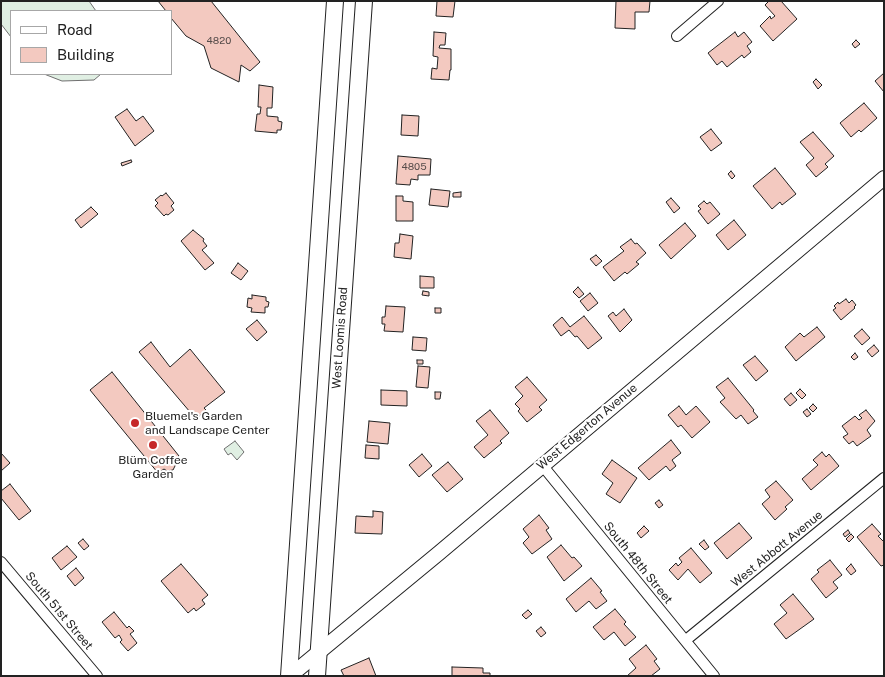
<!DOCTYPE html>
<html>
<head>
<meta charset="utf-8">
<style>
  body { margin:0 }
  #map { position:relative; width:885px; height:677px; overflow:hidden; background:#fff; font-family:"Public Sans",sans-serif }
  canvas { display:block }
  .frame { position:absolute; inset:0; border:2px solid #222; pointer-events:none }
  .legend { position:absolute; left:10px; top:10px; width:162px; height:65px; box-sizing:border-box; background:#fff; border:1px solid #a7a7a7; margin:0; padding:6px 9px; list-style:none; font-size:15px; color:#222 }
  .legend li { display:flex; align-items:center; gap:10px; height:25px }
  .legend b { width:25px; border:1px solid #a7a7a7 }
</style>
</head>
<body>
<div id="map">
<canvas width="885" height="677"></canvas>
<div class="frame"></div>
<ul class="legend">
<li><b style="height:6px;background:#fff"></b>Road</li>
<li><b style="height:14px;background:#f3c9c0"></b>Building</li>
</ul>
</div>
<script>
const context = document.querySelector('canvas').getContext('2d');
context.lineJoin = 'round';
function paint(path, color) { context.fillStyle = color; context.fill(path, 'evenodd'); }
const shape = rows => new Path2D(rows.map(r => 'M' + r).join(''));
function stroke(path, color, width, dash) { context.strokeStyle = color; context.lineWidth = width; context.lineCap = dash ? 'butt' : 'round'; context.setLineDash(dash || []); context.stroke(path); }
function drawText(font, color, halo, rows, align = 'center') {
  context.font = font + ' "Public Sans",sans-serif'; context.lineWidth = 4; context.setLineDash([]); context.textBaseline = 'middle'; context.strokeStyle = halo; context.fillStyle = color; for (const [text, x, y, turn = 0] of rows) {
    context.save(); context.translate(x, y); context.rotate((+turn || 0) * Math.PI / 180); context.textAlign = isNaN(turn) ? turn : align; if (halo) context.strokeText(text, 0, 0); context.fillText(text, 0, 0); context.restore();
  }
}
const green = shape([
  [1,1,89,1,96,11,11,11,11,37,1,24,1,1],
  [44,74,101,74,94,80,62,81,44,74],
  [235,441,244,452,237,460,231,453,228,455,224,449,235,441]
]);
const building = shape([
  [158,1,211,1,260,62,250,71,241,65,239,82,211,68,204,46,186,36,171,18,171,11,166,11,158,1],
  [437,1,455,1,453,17,436,16,437,1],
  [616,1,650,1,649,12,635,12,635,29,615,28,616,1],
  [769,1,781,1,797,19,773,41,760,26,770,16,771,19,775,16,765,5,769,1],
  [434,32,446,33,445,45,440,45,439,48,451,49,451,70,450,70,449,80,431,79,432,68,437,69,438,57,433,56,434,32],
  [735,32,738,37,744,32,752,42,747,46,751,52,744,58,742,55,727,67,722,61,717,65,708,53,735,32],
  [856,40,860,44,855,48,852,44,856,40],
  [884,73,884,92,875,81,884,73],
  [816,79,822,85,818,89,813,82,816,79],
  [259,85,273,87,272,108,267,108,267,116,278,117,278,121,282,122,281,130,277,130,277,133,255,131,257,114,260,114,261,107,258,107,259,85],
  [864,103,877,118,861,132,859,130,851,137,840,123,864,103],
  [127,109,136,121,143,116,154,131,135,146,115,117,127,109],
  [402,115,419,116,418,136,401,135,402,115],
  [711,129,722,143,711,151,700,137,711,129],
  [813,132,834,156,825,164,828,167,816,177,806,165,814,158,800,142,813,132],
  [398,156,431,159,430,175,418,175,418,180,411,179,410,185,396,184,398,156],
  [131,160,132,162,122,166,121,163,131,160],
  [775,168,796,194,782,205,780,202,772,209,753,186,775,168],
  [731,171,735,176,732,179,728,174,731,171],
  [431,189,450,191,448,207,429,205,431,189],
  [461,192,461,197,453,197,453,193,461,192],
  [166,193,174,203,171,206,174,210,168,215,166,214,164,216,155,206,158,203,155,200,161,195,162,196,166,193],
  [396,196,403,196,403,201,413,202,413,221,396,221,396,196],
  [671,198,680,208,674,213,666,202,671,198],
  [704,201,707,204,710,202,720,214,708,224,698,211,701,209,698,206,704,201],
  [91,207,98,214,81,228,75,220,91,207],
  [734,220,746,235,728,250,716,235,734,220],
  [685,223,696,236,671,259,659,245,685,223],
  [193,230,204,239,203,241,207,246,202,250,214,263,205,270,181,241,193,230],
  [400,234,413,236,411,259,394,257,395,243,399,243,400,234],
  [631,239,635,244,637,243,646,253,636,262,639,264,627,274,625,272,614,281,603,267,624,251,620,247,631,239],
  [596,255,602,261,596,266,590,259,596,255],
  [238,263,248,271,241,280,231,273,238,263],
  [420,276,434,277,434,288,420,288,420,276],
  [578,287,584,294,579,298,573,292,578,287],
  [423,291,429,292,429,296,422,295,423,291],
  [590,293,598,303,588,311,580,301,590,293],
  [252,295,266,297,266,301,269,302,268,307,265,307,265,313,251,312,252,308,247,307,248,298,252,299,252,295],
  [846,299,849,303,852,300,856,305,854,307,855,308,841,320,833,310,836,308,834,306,838,302,839,304,846,299],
  [386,306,405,307,403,332,384,331,385,324,382,324,382,317,385,317,386,306],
  [435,308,441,308,441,313,435,313,435,308],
  [624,309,632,320,620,332,608,316,613,312,616,316,624,309],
  [584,316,602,338,588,349,577,336,575,337,569,330,561,336,553,325,562,317,570,327,584,316],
  [257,320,267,332,257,341,246,329,257,320],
  [817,327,825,337,796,361,785,347,800,333,804,337,817,327],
  [862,329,870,338,862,345,854,336,862,329],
  [413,337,427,338,426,351,412,350,413,337],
  [151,342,170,367,190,349,225,392,204,408,206,410,196,419,139,352,151,342],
  [874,345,879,351,872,357,867,351,874,345],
  [855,353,858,357,854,360,851,357,855,353],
  [755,356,768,371,756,381,743,365,755,356],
  [417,360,423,360,423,364,417,364,417,360],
  [418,366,430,367,428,388,416,387,418,366],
  [112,372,179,456,174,459,176,464,173,470,167,471,164,469,158,473,90,390,112,372],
  [527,377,547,400,539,407,542,410,527,422,518,411,520,409,515,404,523,396,515,387,527,377],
  [728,378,754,410,753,411,758,417,748,424,741,415,736,419,720,402,725,398,716,387,728,378],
  [800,389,806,395,802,399,796,393,800,389],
  [381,390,407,391,407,406,381,405,381,390],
  [435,392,441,392,440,399,435,399,435,392],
  [791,393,797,400,790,406,784,399,791,393],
  [813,404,817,408,813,412,809,408,813,404],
  [679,406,686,415,696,406,710,422,692,438,681,425,678,427,668,415,679,406],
  [807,409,811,414,807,417,803,412,807,409],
  [490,410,509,433,500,441,502,443,484,458,474,447,488,435,476,421,490,410],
  [866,410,875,421,867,430,871,436,857,446,853,441,849,444,843,437,848,434,842,426,855,416,859,420,862,418,859,415,866,410],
  [369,421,390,423,388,444,367,442,369,421],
  [671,440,681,453,672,460,676,466,670,471,666,466,649,480,638,468,671,440],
  [366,445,379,446,379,459,365,458,366,445],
  [822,452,826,457,829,454,839,466,811,490,802,479,818,465,813,460,822,452],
  [1,453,10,463,1,471,1,453],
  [422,454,432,466,419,477,409,465,422,454],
  [612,460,637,478,620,503,606,494,613,483,602,474,612,460],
  [448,462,463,479,447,492,432,475,448,462],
  [776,481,793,500,785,507,787,509,775,520,762,504,770,497,765,490,776,481],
  [10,484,31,511,19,520,1,498,1,491,10,484],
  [659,500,663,505,659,508,655,503,659,500],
  [373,511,383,512,382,534,355,533,356,516,373,517,373,511],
  [539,515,549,528,546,530,552,539,532,554,523,543,529,537,523,529,539,515],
  [739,523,752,538,727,559,714,543,739,523],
  [872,524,881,534,878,536,884,542,884,565,881,566,857,537,872,524],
  [644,526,649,531,641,538,637,533,644,526],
  [848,530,850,533,845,537,843,534,848,530],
  [851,534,854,537,849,542,846,539,851,534],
  [83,539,89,546,84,550,78,543,83,539],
  [704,540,709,547,705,550,699,544,704,540],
  [561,545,572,558,574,557,582,566,564,581,547,557,561,545],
  [67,546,77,557,61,570,52,558,67,546],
  [691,548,712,573,700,583,688,569,678,580,669,570,676,563,678,566,682,562,679,558,691,548],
  [830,560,842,575,833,582,838,588,826,598,811,579,819,572,817,570,830,560],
  [181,564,208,595,202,600,205,604,196,611,194,608,188,613,161,581,181,564],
  [851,564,856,571,851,575,846,569,851,564],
  [76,568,84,578,75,586,67,576,76,568],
  [591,578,602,591,600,592,607,601,596,609,589,601,576,612,566,599,591,578],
  [793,594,814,619,786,639,774,624,787,613,780,605,793,594],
  [615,609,626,622,624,624,636,637,625,646,614,632,604,640,593,627,615,609],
  [528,610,532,614,526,619,522,615,528,610],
  [114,612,127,628,129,626,134,631,130,634,137,643,128,651,120,642,122,640,119,635,115,638,102,622,114,612],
  [541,627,546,633,541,637,536,631,541,627],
  [646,645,657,659,654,661,660,669,651,676,627,676,636,668,629,659,646,645],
  [369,658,376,676,344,676,341,670,369,658],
  [452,667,483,668,483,673,490,673,490,676,452,676,452,667]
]);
const minor = shape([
  [677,36,718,1],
  [542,465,714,676],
  [1,562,97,676],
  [686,640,884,478]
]);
const tertiary = shape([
  [290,676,439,553,884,178]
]);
const primary = shape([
  [289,676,335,1],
  [317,676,364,1]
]);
const markers = [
  [135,423,5,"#c62828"],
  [153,445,5,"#c62828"]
];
const numberNames = [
  ["4820",219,41],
  ["4805",414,167]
];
const streetNames = [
  ["West Loomis Road",340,338,-86],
  ["West Edgerton Avenue",587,427,-40],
  ["West Abbott Avenue",777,549,-39],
  ["South 48th Street",638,563,51],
  ["South 51st Street",59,611,50]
];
const poiNames = [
  ["Bluemel's Garden",145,416],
  ["and Landscape Center",145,430],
  ["Blüm Coffee",153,460,"center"],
  ["Garden",153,474,"center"]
];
paint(green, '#e0efe3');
stroke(green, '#6f6f6f', 1);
paint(building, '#f3c9c0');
stroke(building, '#222', 1);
stroke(minor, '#222', 12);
stroke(tertiary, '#222', 16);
stroke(primary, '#222', 18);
stroke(minor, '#fff', 10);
stroke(tertiary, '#fff', 14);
stroke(primary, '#fff', 16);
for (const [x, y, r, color] of markers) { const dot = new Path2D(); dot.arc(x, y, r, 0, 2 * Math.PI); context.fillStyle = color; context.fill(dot); stroke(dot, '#fff', 2); }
drawText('10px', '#564c4a', null, numberNames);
drawText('12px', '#222', '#fff', streetNames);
drawText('12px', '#222', '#fff', poiNames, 'left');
</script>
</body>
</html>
